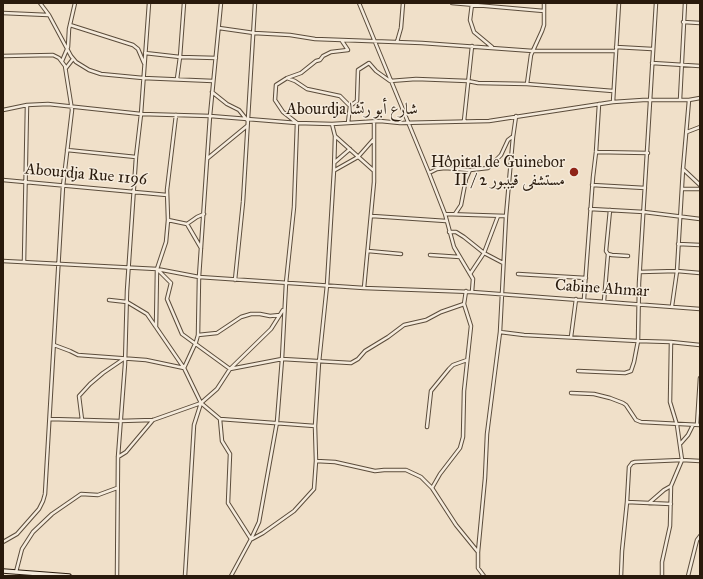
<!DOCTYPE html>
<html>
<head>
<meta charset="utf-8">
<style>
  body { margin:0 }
  #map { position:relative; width:703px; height:579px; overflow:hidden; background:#f0e0c9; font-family:"IM FELL Great Primer",serif }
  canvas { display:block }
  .frame { position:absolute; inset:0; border:4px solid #291a0c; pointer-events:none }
</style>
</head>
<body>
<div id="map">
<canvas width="703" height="579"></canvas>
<div class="frame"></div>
</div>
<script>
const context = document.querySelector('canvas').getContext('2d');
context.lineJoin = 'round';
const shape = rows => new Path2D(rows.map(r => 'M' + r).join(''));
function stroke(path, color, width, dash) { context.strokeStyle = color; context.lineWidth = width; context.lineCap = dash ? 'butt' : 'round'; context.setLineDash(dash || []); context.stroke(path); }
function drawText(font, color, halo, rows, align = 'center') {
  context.font = font + ' "IM FELL Great Primer",Amiri,serif'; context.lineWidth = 3; context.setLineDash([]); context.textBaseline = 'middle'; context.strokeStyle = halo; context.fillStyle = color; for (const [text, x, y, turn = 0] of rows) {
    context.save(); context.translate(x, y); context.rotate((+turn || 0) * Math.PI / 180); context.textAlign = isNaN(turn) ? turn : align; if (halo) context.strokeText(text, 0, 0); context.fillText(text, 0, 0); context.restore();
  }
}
const street = shape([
  [40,3,49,15,71,56,76,62,89,70,101,74,143,78,213,81],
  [359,3,429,173,445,214,454,247,473,279,472,292],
  [452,3,544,11],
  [544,3,544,25,542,31,531,55,527,84,613,91],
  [656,3,639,283,638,341,671,342,670,402,677,425,682,460,671,486,670,526,662,562,662,576],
  [472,4,470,20,474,32,492,47],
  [3,13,48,15],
  [683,22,700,23],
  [70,25,133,45,138,49,144,63],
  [219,28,254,33,290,35,315,39,422,43,533,51,615,51],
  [397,42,401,28,403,3],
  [616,47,652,49],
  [145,53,180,57,216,58],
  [3,56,53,55,59,58,65,66,72,110,63,186,45,494,43,501,39,509,17,534,3,542],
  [62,61,68,47,69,29,75,3],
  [652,63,700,66],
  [66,68,73,59],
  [287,78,301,73,316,61,320,60,323,56,331,52,348,50,342,41],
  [177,79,180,57,184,3],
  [212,92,227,104,239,110,247,120],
  [680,100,685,3],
  [613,102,619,3],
  [3,110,27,105,48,104,141,114,210,116,297,123,332,124,380,121,400,123,489,121,613,102,643,100,689,100,700,98],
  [464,121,472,46],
  [348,123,350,106],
  [687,132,700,127],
  [335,136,373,170],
  [67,150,136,157],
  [596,152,648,153],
  [208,158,247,126],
  [335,162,350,149],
  [683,169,700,185],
  [335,170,358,157,373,140],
  [429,173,437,169,445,168,470,170,488,168,501,155,508,140,512,137],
  [3,180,167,195],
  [592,185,645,188],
  [682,189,700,189],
  [590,209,644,212,700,219],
  [610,210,606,251,608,254,612,255,628,256],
  [445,214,506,216],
  [455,214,461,205,466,179,470,170],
  [372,216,446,221],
  [168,220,187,224,201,248],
  [187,224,197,217,204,214],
  [449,232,456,232,464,237,484,253,503,263],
  [678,244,700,245],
  [368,251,401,254],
  [430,255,460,257],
  [3,261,157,269,171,283,167,299,182,334,230,369,282,359,351,363,358,359,365,351,388,337,404,325,426,320,441,312,464,304],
  [24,262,27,105],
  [157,269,199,277,364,288,472,292,700,309],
  [640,272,677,271,700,273],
  [470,274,484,253,498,216],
  [518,274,586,278],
  [235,280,243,202,255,3],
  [364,288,374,182,374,122],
  [584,299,593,177,596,152,599,104],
  [109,300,127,302,147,314,184,368,201,403,220,419,315,426],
  [604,301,608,254],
  [672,306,677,271,683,169,689,100],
  [156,327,157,269,166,242,168,220,167,190,176,115],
  [500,332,524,335,638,341,634,362,631,371,625,373,578,371],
  [198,335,217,333,241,317,251,314,260,314,270,316,280,315],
  [571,337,576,299],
  [671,342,700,345],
  [54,345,70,351,78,355,146,360,184,368,196,342,198,335,199,277,210,116,221,3],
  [571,393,594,394,610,398,623,403,626,405,636,420,641,422,700,425],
  [50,419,120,421,153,420,201,403,217,389,230,369,271,329,283,310],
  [220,419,222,441,230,454,228,503,251,539],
  [82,420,79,396,90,384,103,373,125,358],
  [697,425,700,378],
  [427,427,431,391,449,369,453,365,467,360],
  [681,443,688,435,693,425],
  [118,457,126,452,153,420],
  [316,461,335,462,375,471,384,470,406,470,421,477,432,488,456,525,478,552],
  [432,488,440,474,460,448,463,437,464,391,471,326,464,304,466,291],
  [627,502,629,467,632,463,635,462,682,460,700,461],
  [649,503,664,490,671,486],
  [252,539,263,533,294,511,314,489,316,461,315,426,319,362,327,285,334,170,335,136,332,124],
  [16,572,22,549,33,532,52,514,81,494,98,495,117,488],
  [117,576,118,457,125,364,127,291,136,157,141,114,149,3],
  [185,576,194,425,201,403],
  [231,576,251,539,259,522,277,422,282,359,286,283,294,207,297,123,283,112,275,100,276,85,287,78,295,81,307,89,340,96,350,106,357,101,358,70,369,63,376,71,390,81,416,79,468,81,478,83,527,84],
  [484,576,478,568,478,552,485,478,487,434,500,332,506,216,513,137,516,116],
  [621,576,622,551,627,502,671,504],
  [688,576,697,540,700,536]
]);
const secondary = shape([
  [3,571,69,576]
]);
const markers = [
  [574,172,5,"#8f2418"]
];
const streetNames = [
  ["Abourdja شارع أبو رتشا",352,110],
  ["Abourdja Rue 1196",86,175,5],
  ["Cabine Ahmar",602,289,4]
];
const poiNames = [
  ["Hôpital de Guinebor",565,163],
  ["II / مستشفى قيببور 2",565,181]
];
stroke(street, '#5b4c3b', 4.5);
stroke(secondary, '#291a0c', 5.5);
stroke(street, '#f5ebdc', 2.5);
stroke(secondary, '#f5ebdc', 3.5);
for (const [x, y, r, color] of markers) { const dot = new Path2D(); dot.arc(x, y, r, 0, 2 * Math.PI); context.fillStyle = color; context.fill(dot); stroke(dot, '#f5ebdc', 1.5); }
drawText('16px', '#291a0c', '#f5ebdc', streetNames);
drawText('16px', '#291a0c', '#f5ebdc', poiNames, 'right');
</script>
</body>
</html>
